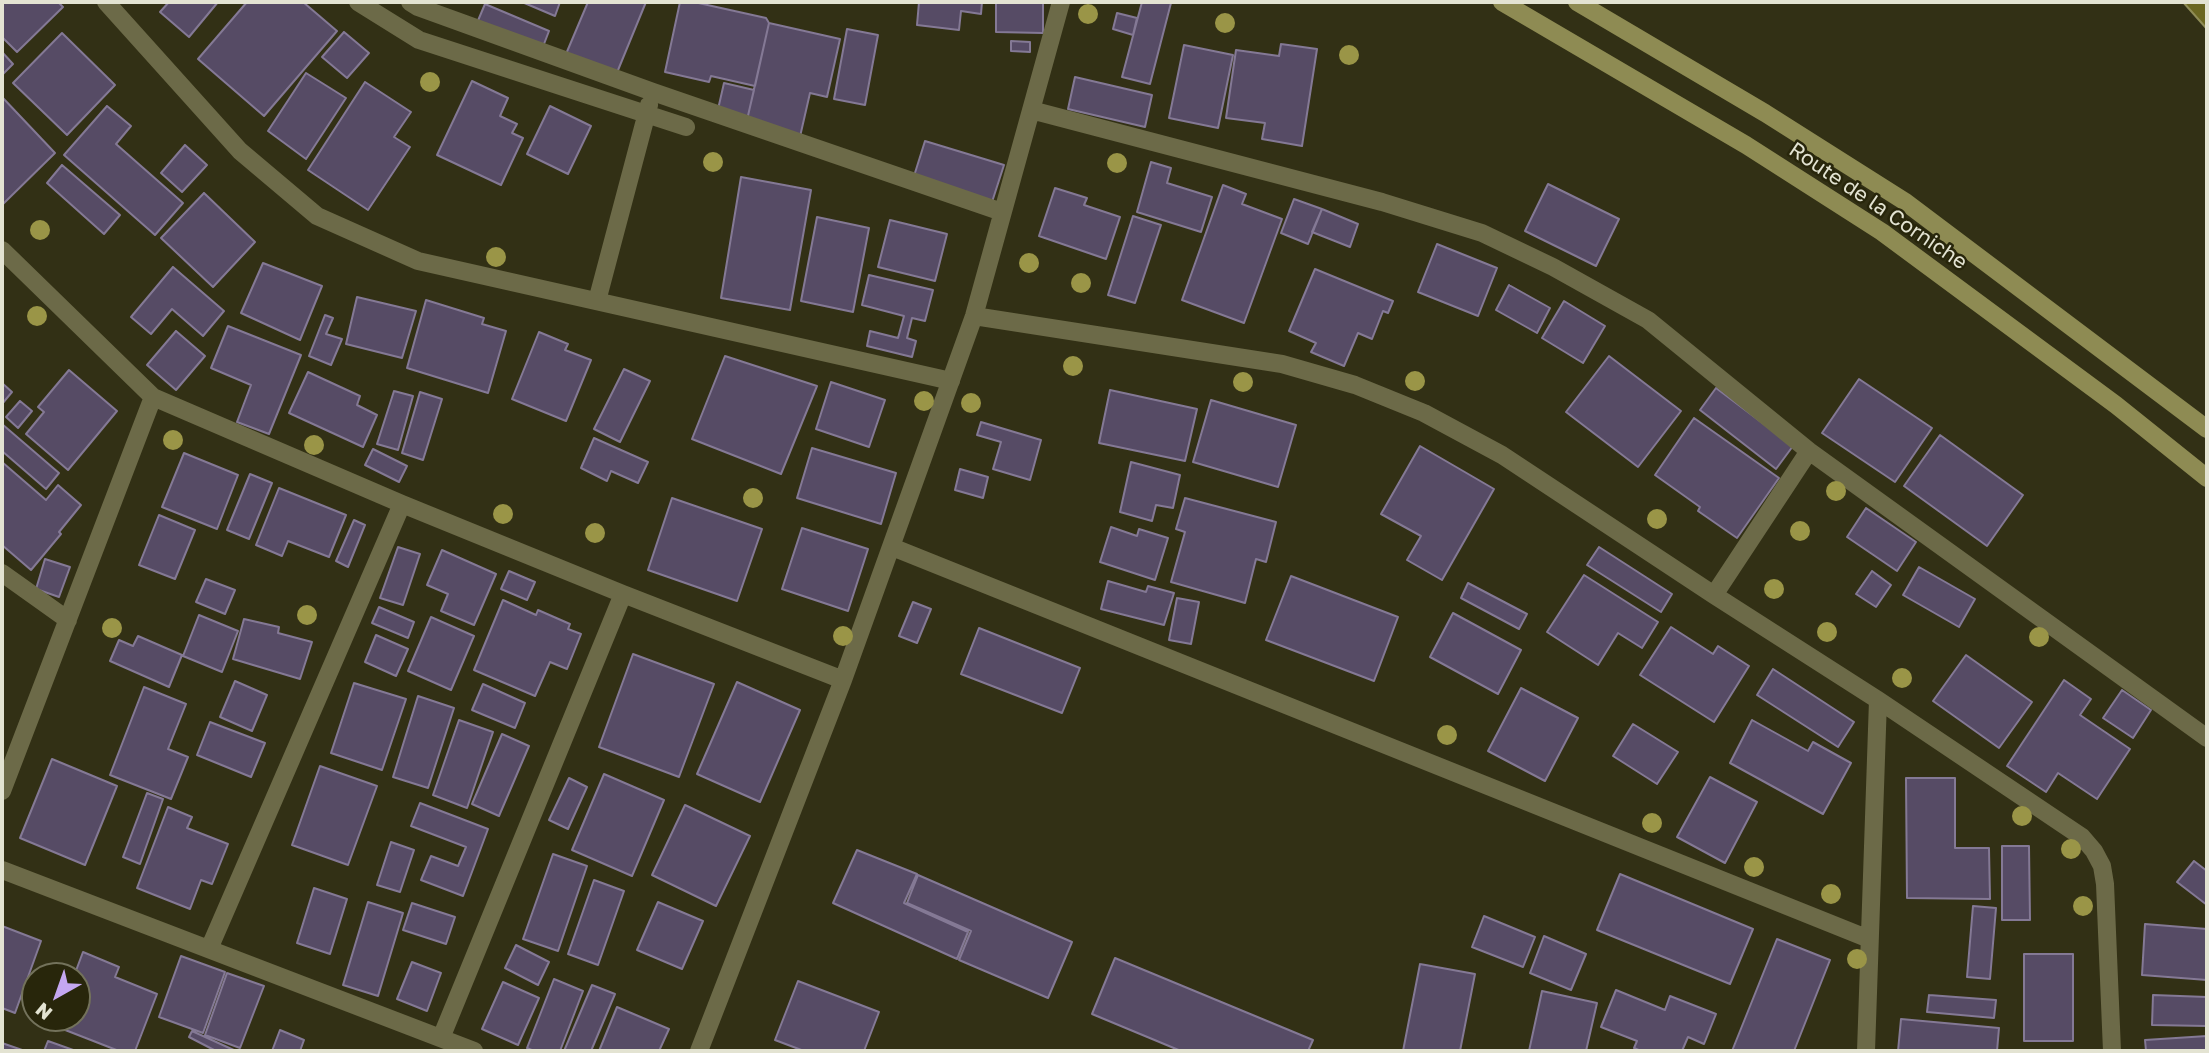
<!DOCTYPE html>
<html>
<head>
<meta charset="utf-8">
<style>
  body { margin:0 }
  #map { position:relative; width:2209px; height:1053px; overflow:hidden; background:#323015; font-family:"Golos Text",sans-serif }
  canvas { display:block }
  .frame { position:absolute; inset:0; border:4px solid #e3e3d2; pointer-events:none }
  .north { position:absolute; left:21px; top:962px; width:70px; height:70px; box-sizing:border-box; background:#28260b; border:2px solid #73725b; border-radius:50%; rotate:220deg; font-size:19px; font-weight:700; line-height:28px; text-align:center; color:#e3e3d2 }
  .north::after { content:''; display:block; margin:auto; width:24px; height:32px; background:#c4a7f1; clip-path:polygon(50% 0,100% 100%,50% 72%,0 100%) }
</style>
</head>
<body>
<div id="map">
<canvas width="2209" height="1053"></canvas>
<div class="frame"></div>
<div class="north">N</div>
</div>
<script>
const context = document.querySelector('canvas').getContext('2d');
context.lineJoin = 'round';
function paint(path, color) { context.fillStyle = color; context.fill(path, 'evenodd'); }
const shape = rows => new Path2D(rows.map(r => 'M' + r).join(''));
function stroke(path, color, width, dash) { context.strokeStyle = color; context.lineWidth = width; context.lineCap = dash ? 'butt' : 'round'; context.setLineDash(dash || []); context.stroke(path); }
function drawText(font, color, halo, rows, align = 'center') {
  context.font = font + ' "Golos Text",sans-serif'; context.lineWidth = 5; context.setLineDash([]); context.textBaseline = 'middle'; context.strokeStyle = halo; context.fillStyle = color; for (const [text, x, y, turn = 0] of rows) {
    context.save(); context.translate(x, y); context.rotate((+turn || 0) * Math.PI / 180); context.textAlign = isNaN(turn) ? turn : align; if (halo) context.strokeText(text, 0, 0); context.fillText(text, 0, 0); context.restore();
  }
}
const water = shape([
  [2183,2,2207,2,2207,29,2183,2]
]);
const building = shape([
  [2,2,58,2,63,7,17,52,2,37,2,2],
  [169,2,218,2,189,37,160,12,169,2],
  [247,2,303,2,337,31,264,116,198,59,247,2],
  [522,2,560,2,555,16,522,2],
  [588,2,646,2,616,75,566,54,588,2],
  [680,2,694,2,766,18,769,23,755,86,711,76,709,82,665,72,680,2],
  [919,2,982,2,981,14,961,11,959,30,917,25,919,2],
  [996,2,1043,2,1043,33,996,32,996,2],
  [1142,2,1171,3,1150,84,1122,77,1142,2],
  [485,4,549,31,539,57,474,30,485,4],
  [1117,13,1137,18,1133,35,1113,29,1117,13],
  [769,23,840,39,827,97,810,93,799,141,745,129,769,23],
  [847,29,878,35,865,105,834,99,847,29],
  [344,32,369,53,347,78,322,57,344,32],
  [62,33,115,85,67,135,13,83,62,33],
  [1011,41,1030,42,1030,52,1011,51,1011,41],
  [1281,44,1317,49,1302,146,1262,139,1265,123,1226,118,1236,50,1279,56,1281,44],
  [1184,45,1233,55,1218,128,1169,118,1184,45],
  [2,52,13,64,2,75,2,52],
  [306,73,346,98,306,159,268,131,306,73],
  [1075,77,1152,95,1145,127,1068,109,1075,77],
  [472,81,508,98,500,116,517,124,512,133,523,138,501,185,437,155,472,81],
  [365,82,411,112,394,137,410,147,368,210,308,170,365,82],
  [724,83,754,90,746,124,716,118,724,83],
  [2,97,55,153,2,205,2,97],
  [107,106,131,126,116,144,183,203,155,235,64,155,107,106],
  [550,106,591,126,568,174,527,154,550,106],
  [925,141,1004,165,992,202,914,176,925,141],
  [185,145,207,165,182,192,161,173,185,145],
  [1151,162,1171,168,1167,183,1212,197,1201,232,1137,212,1151,162],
  [62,165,120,215,104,234,47,183,62,165],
  [741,177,811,190,790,310,721,298,741,177],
  [1548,184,1619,219,1596,266,1525,231,1548,184],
  [1223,185,1246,194,1242,204,1282,219,1244,323,1182,300,1223,185],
  [1055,188,1087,198,1084,205,1120,217,1106,259,1039,236,1055,188],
  [204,193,255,242,213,287,161,238,204,193],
  [1294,199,1322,209,1308,244,1281,233,1294,199],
  [1322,209,1358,224,1350,247,1312,232,1322,209],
  [1133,216,1161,225,1135,303,1108,295,1133,216],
  [817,217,869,228,853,312,801,301,817,217],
  [890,220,947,234,935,281,878,267,890,220],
  [1437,244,1497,268,1478,316,1418,292,1437,244],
  [263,263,322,286,300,340,241,313,263,263],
  [173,267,224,311,203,336,172,309,151,334,131,317,173,267],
  [1315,269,1393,301,1388,313,1383,311,1372,339,1358,333,1344,366,1311,352,1316,343,1289,331,1315,269],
  [869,275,933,290,925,321,912,318,907,338,916,341,912,357,867,346,870,331,898,338,904,316,862,305,869,275],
  [1509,285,1550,308,1537,333,1496,310,1509,285],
  [357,297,416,311,402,358,346,344,357,297],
  [426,300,484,318,482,324,506,331,488,393,407,368,426,300],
  [1564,301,1605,326,1583,363,1542,338,1564,301],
  [325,315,333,318,326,334,342,339,331,365,309,356,325,315],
  [228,326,301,355,269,434,237,422,251,385,211,368,228,326],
  [176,331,205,356,176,390,147,365,176,331],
  [539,332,568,344,565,350,591,360,566,421,512,399,539,332],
  [725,356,817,386,781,474,692,439,725,356],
  [1609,356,1681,411,1638,467,1566,412,1609,356],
  [624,369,650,381,620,442,594,429,624,369],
  [69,370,117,411,68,470,26,434,44,412,38,407,69,370],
  [308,372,360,396,357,405,377,415,363,447,289,413,308,372],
  [1859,379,1932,428,1895,482,1822,433,1859,379],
  [831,382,885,400,869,447,816,429,831,382],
  [2,383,12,392,2,404,2,383],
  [1716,388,1793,446,1776,469,1700,410,1716,388],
  [1110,390,1197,409,1185,461,1099,443,1110,390],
  [394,391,413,396,398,450,377,444,394,391],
  [420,392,442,399,423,460,402,453,420,392],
  [1211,400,1296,425,1278,487,1193,462,1211,400],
  [20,401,32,411,18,428,6,417,20,401],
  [1694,418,1779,478,1737,538,1698,511,1700,507,1655,475,1694,418],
  [981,422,1041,440,1030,480,993,469,1001,442,977,435,981,422],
  [2,424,59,473,46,489,2,451,2,424],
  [1940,435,2023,495,1987,546,1904,486,1940,435],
  [594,438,648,462,638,483,611,471,607,481,581,468,594,438],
  [1420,446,1494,489,1442,580,1407,560,1421,536,1381,514,1420,446],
  [812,448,896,473,881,524,797,498,812,448],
  [373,449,407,466,399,482,365,465,373,449],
  [184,453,238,475,217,529,162,507,184,453],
  [2,462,46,500,58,485,81,505,59,532,61,534,31,570,2,545,2,462],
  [1131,462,1180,475,1173,508,1156,505,1152,521,1120,512,1131,462],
  [960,469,988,477,983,498,955,490,960,469],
  [250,474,272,483,249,539,227,530,250,474],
  [279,488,346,515,329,557,288,541,282,556,256,545,279,488],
  [672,498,762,529,737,601,648,570,672,498],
  [1185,498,1276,522,1266,562,1256,559,1245,603,1171,582,1185,532,1176,529,1185,498],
  [1866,508,1916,542,1897,571,1847,537,1866,508],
  [159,515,195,530,175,579,139,565,159,515],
  [354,520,365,525,348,567,336,561,354,520],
  [1111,527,1137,536,1139,529,1168,538,1155,580,1100,562,1111,527],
  [802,528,868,549,848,611,782,589,802,528],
  [398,547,420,554,403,605,380,598,398,547],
  [1599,547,1672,594,1661,612,1587,565,1599,547],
  [442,550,496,574,474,625,441,611,448,594,427,585,442,550],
  [45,559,70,567,59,597,36,589,45,559],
  [1919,567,1975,599,1959,627,1903,595,1919,567],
  [509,571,535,582,527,600,501,589,509,571],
  [1872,571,1891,585,1876,607,1856,594,1872,571],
  [1584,575,1658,622,1642,648,1618,633,1598,665,1547,632,1584,575],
  [1291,576,1398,617,1374,681,1266,640,1291,576],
  [206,579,235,590,225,614,196,602,206,579],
  [1108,581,1146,592,1148,586,1174,593,1164,625,1101,609,1108,581],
  [1468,583,1527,614,1519,629,1461,598,1468,583],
  [1177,598,1199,602,1191,644,1169,640,1177,598],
  [503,600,536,615,538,610,570,624,568,629,581,634,567,669,550,662,535,696,474,670,503,600],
  [913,602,931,609,917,643,899,636,913,602],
  [379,607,414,622,408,638,372,623,379,607],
  [1453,613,1521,650,1498,694,1430,657,1453,613],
  [199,615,238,631,222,672,183,656,199,615],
  [431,617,474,636,451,690,408,671,431,617],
  [244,619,279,627,278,633,312,642,300,679,233,659,244,619],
  [1671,627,1713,654,1718,646,1749,666,1714,722,1640,675,1671,627],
  [979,628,1080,668,1062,713,961,674,979,628],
  [376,635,408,649,396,676,365,662,376,635],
  [138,636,182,655,169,687,110,661,119,640,133,646,138,636],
  [633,654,714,684,679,777,599,747,633,654],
  [1966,655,2032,702,1999,748,1933,701,1966,655],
  [1773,669,1854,722,1838,747,1757,695,1773,669],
  [2064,680,2091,699,2080,715,2130,749,2097,799,2058,773,2046,792,2007,766,2064,680],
  [235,681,267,695,252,731,220,717,235,681],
  [737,682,800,710,760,802,697,774,737,682],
  [354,683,406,699,382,770,331,753,354,683],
  [483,684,525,703,515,728,472,710,483,684],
  [144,687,186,704,168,749,188,757,171,799,110,775,144,687],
  [1521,688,1578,718,1545,781,1488,751,1521,688],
  [2122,690,2151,710,2133,738,2103,718,2122,690],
  [418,696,454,708,428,788,393,777,418,696],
  [459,720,493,732,467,808,433,795,459,720],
  [1752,720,1808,751,1813,742,1851,763,1823,814,1730,763,1752,720],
  [210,722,265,743,251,777,197,755,210,722],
  [1633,724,1678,752,1657,784,1613,756,1633,724],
  [502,734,529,746,499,816,472,804,502,734],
  [52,759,117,786,85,865,20,838,52,759],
  [320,766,377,786,348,865,292,845,320,766],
  [604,774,664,800,632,876,572,850,604,774],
  [1710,777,1757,802,1725,863,1677,837,1710,777],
  [569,778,587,787,568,829,549,820,569,778],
  [1906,778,1955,778,1955,848,1989,848,1990,899,1907,898,1906,778],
  [147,793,163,799,140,864,123,857,147,793],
  [420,803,488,829,463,896,421,880,431,856,458,866,466,847,411,826,420,803],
  [685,805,750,836,716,906,652,875,685,805],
  [168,807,192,817,187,828,228,844,212,884,201,880,190,909,137,888,168,807],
  [391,842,414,850,400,892,377,885,391,842],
  [2002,846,2029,846,2030,920,2002,920,2002,846],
  [857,850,917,874,904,903,968,932,957,959,833,903,857,850],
  [553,854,587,866,558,951,523,939,553,854],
  [2194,861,2207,871,2207,905,2177,882,2194,861],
  [1620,874,1753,929,1730,984,1597,930,1620,874],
  [918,875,1072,942,1048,998,959,960,971,931,907,903,918,875],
  [594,880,624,891,598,965,568,954,594,880],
  [314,888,347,899,330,954,297,943,314,888],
  [368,902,403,913,378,996,343,985,368,902],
  [658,902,703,921,682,969,637,950,658,902],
  [412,903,455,917,446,944,403,930,412,903],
  [1973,906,1996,908,1990,979,1967,977,1973,906],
  [1484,916,1535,937,1523,967,1472,947,1484,916],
  [2145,924,2207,929,2207,980,2142,975,2145,924],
  [2,926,41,941,15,1013,2,1008,2,926],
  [1544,936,1586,954,1571,990,1530,973,1544,936],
  [1777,939,1830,960,1794,1051,1732,1051,1777,939],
  [516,945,549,962,538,985,505,968,516,945],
  [83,952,119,967,115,977,157,994,135,1051,119,1051,55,1026,57,1018,77,1018,77,976,74,976,83,952],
  [2024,954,2073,954,2073,1041,2024,1041,2024,954],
  [181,956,225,972,203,1033,159,1017,181,956],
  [1115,958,1313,1040,1308,1051,1181,1051,1092,1014,1115,958],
  [412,962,441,973,427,1011,397,999,412,962],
  [1420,964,1475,974,1460,1051,1403,1051,1420,964],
  [227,973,264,986,240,1048,205,1035,227,973],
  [554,979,583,991,560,1051,534,1051,527,1048,554,979],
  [798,981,879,1012,864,1051,804,1051,775,1040,798,981],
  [503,982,539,998,518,1045,482,1029,503,982],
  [592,985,615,994,591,1051,564,1051,592,985],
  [1616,990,1665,1010,1670,996,1716,1014,1704,1044,1688,1037,1682,1051,1641,1051,1634,1048,1637,1041,1601,1027,1616,990],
  [1542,991,1597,1003,1586,1051,1529,1051,1542,991],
  [1929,995,1996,1000,1994,1018,1927,1012,1929,995],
  [2153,995,2207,997,2207,1026,2152,1025,2153,995],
  [617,1007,669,1029,659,1051,599,1051,617,1007],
  [1901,1019,1999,1028,1997,1051,1898,1051,1901,1019],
  [280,1030,304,1040,300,1051,272,1051,280,1030],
  [192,1031,236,1051,216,1051,189,1037,192,1031],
  [2207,1036,2207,1051,2146,1051,2145,1040,2207,1036],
  [48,1041,76,1051,44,1051,48,1041],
  [2,1043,25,1051,2,1051,2,1043]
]);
const minor = shape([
  [106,2,240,151,317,216,418,261,951,381],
  [358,2,419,40,686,127],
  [410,2,418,7,653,92,1002,212],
  [1031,110,1382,202,1482,233,1553,267,1648,320,1809,451,2207,738],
  [2,250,153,397,402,504,623,594,843,680],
  [597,301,649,105],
  [974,316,1282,364,1355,385,1424,413,1502,455,1714,595,1878,700,2082,837,2094,851,2102,866,2105,884,2112,1051],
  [892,547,1869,939],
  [2,573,68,620],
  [1714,595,1809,451],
  [2,791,153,397],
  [2,870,474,1051],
  [209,949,402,504],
  [441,1038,623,594],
  [699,1051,843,680,974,316,1061,2],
  [1866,1051,1878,700]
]);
const secondary = shape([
  [1502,2,1746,145,1882,232,2116,405,2207,478],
  [1577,2,1765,113,1904,201,2207,429]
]);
const trees = [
  [1088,14],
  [1225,23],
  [1349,55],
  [430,82],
  [713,162],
  [1117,163],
  [40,230],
  [496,257],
  [1029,263],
  [1081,283],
  [37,316],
  [1073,366],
  [1415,381],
  [1243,382],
  [924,401],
  [971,403],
  [173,440],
  [314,445],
  [1836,491],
  [753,498],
  [503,514],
  [1657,519],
  [1800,531],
  [595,533],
  [1774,589],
  [307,615],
  [112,628],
  [1827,632],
  [843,636],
  [2039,637],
  [1902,678],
  [1447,735],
  [2022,816],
  [1652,823],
  [2071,849],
  [1754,867],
  [1831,894],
  [2083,906],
  [1857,959]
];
const streetNames = [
  ["Route de la Corniche",1878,206,34]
];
paint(water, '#6b6721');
stroke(water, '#8f8c56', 2);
paint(building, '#564b65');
stroke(building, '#847995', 2);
stroke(minor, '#6c6a48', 18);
stroke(secondary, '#8e8b53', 18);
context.fillStyle = '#9a9547';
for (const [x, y] of trees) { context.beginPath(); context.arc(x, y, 10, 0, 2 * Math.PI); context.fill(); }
drawText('21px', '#e3e3d2', '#28260b', streetNames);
</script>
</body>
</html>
